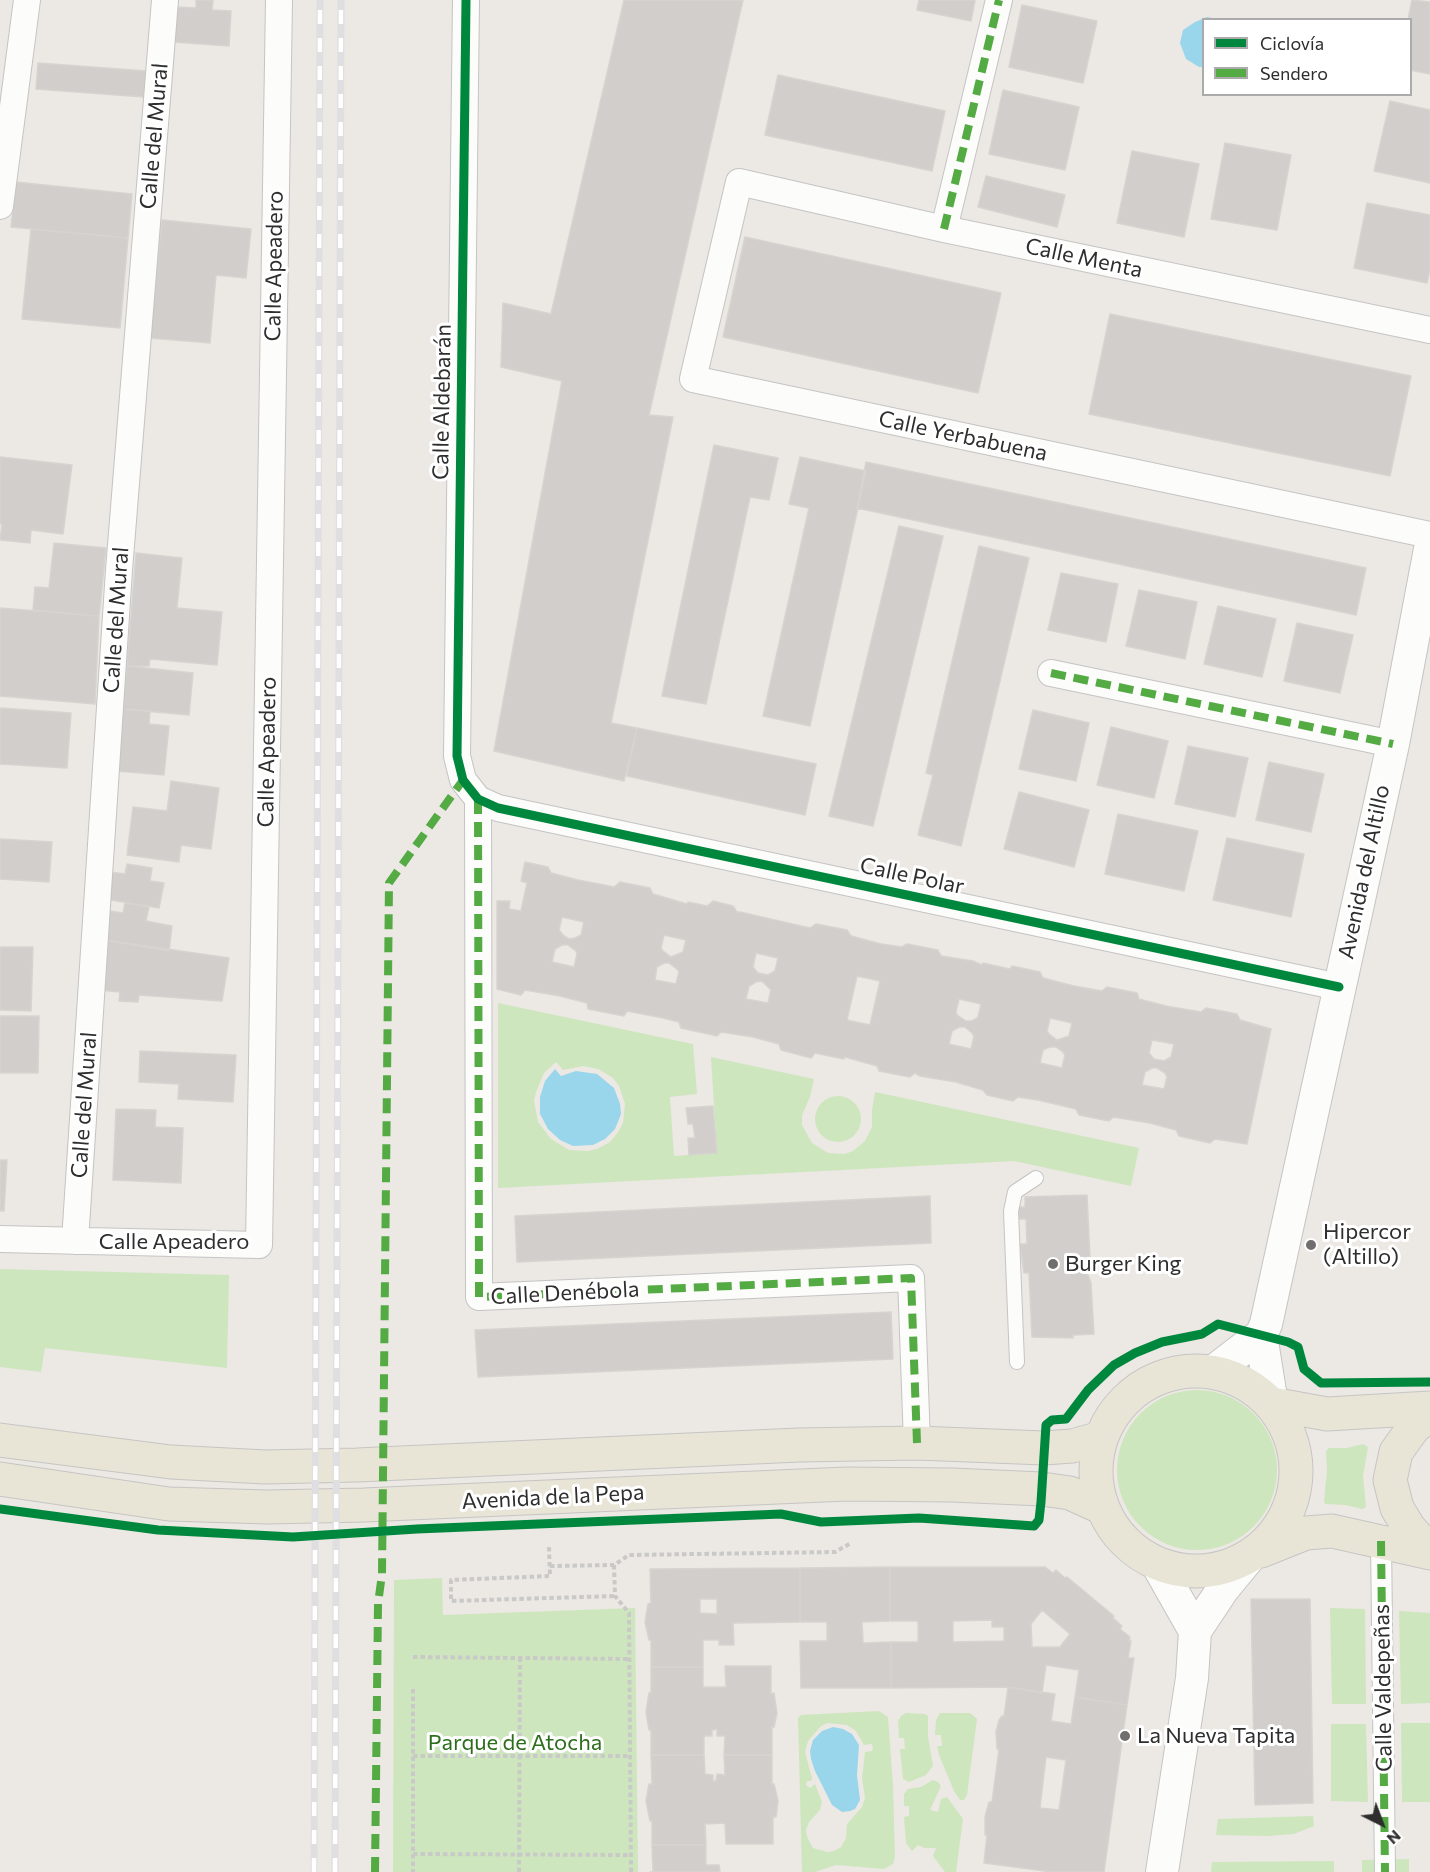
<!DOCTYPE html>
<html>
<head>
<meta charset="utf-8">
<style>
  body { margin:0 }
  #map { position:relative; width:1430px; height:1872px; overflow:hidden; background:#ece8e4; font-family:Commissioner,sans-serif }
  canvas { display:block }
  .legend { position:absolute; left:1202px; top:18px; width:210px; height:78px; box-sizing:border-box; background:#fff; border:2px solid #ababab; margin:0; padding:8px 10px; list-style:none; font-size:18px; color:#2e2e2e }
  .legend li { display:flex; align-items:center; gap:12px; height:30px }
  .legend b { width:30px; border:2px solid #ababab }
  .north { position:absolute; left:1352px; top:1794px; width:60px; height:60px; -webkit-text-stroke:4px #fff; paint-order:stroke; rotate:138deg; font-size:16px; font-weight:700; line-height:24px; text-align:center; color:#2e2e2e }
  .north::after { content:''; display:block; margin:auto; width:21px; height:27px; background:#2e2e2e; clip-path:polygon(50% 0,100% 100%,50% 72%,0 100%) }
</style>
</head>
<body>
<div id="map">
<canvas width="1430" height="1872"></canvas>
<ul class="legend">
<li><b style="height:8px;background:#00873e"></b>Ciclovía</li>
<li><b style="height:8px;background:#54ab44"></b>Sendero</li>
</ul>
<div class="north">N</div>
</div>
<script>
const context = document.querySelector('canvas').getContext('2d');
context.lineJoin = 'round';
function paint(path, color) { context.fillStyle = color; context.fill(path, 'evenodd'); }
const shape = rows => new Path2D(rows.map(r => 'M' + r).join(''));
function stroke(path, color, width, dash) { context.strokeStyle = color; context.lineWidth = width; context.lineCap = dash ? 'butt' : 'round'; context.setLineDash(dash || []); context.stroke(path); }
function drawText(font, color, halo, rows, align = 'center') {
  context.font = font + ' Commissioner,sans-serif'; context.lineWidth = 6; context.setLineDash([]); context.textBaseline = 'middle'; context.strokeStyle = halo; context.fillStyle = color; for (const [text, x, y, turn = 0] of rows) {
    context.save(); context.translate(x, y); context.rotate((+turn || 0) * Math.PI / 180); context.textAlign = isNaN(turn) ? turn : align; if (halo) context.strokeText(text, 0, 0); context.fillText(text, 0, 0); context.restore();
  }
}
const green = shape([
  [498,1003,693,1044,697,1094,670,1097,674,1156,717,1153,711,1057,814,1079,810,1097,802,1115,802,1125,812,1143,828,1153,845,1154,853,1151,865,1141,872,1127,872,1110,875,1092,1139,1148,1131,1186,1014,1161,498,1188],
  [556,1062,563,1070,583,1066,598,1069,613,1078,619,1086,625,1104,623,1123,618,1132,610,1142,599,1148,589,1151,569,1150,551,1139,538,1122,534,1101,536,1092,544,1073],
  '815 1119a23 23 0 1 1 46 0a23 23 0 1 1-46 0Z',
  [0,1269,229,1275,227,1368,45,1348,41,1372,0,1367],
  '1117 1470a80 80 0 1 1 160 0a80 80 0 1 1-160 0Z',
  [1363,1444,1368,1447,1363,1476,1366,1507,1362,1509,1345,1505,1325,1504,1324,1501,1327,1471,1326,1451,1329,1448,1347,1448],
  [442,1578,443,1615,635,1608,638,1872,393,1872,394,1580],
  [1330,1608,1365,1609,1366,1704,1332,1704],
  [1399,1611,1430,1613,1430,1703,1401,1704],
  [879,1711,888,1717,893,1786,895,1857,893,1864,884,1869,836,1865,815,1872,802,1872,798,1718,801,1715],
  [828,1723,847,1725,856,1731,864,1745,872,1744,873,1748,872,1751,865,1752,862,1778,865,1798,862,1807,847,1824,846,1838,841,1847,834,1851,827,1852,813,1848,807,1837,806,1830,809,1822,820,1810,822,1802,815,1784,810,1788,806,1785,807,1781,811,1781,812,1778,805,1752,808,1741,821,1726],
  [906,1713,925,1714,928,1716,928,1736,933,1766,926,1775,909,1782,903,1779,900,1749,905,1749,904,1738,899,1738,898,1721,901,1716],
  [940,1713,970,1713,977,1719,967,1795,964,1800,960,1800,954,1791,939,1755,937,1746,942,1746,941,1735,935,1735,936,1720],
  [1401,1723,1430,1723,1430,1802,1402,1802],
  [1331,1724,1366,1724,1368,1802,1331,1801],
  [933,1780,938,1782,941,1786,930,1810,938,1812,941,1799,947,1797,963,1819,956,1872,945,1872,933,1856,936,1848,924,1848,918,1845,912,1851,906,1843,904,1817,909,1816,909,1806,904,1806,904,1794,908,1789,921,1787],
  [1313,1816,1314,1826,1294,1834,1268,1836,1216,1835,1218,1819],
  [1409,1859,1409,1872,1362,1872,1362,1860],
  [1334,1861,1334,1872,1211,1872,1212,1862]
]);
const water = shape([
  [1207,17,1218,19,1204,20,1203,67,1199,67,1186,59,1180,43,1183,30,1195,22],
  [555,1069,561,1076,576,1071,597,1074,614,1088,620,1104,621,1114,615,1129,605,1139,593,1145,573,1146,560,1140,548,1129,540,1114,540,1097,545,1081],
  [833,1727,843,1729,852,1734,859,1745,857,1775,860,1800,855,1809,850,1811,842,1812,832,1805,815,1771,811,1759,810,1751,813,1740,822,1731]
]);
const building = shape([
  [196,0,213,0,212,10,231,11,229,46,174,42,177,7,196,8,196,0],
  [624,0,743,0,649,415,673,417,611,723,637,728,624,781,494,751,562,381,501,367,503,303,551,314,624,0],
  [919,0,975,0,971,21,917,10,919,0],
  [1412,0,1430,2,1430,74,1410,70,1410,20,1408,20,1412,0],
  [1022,5,1097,21,1083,83,1009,67,1022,5],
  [38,63,146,71,144,97,36,89,38,63],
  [778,75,945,111,932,171,765,135,778,75],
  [1003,90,1079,107,1065,170,989,154,1003,90],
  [1390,101,1430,110,1430,183,1374,171,1390,101],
  [1225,143,1291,155,1277,230,1211,219,1225,143],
  [1132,151,1199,164,1184,237,1117,223,1132,151],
  [986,176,1065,195,1057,227,978,207,986,176],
  [16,182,132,194,128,238,11,227,16,182],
  [1367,203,1430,215,1430,269,1427,283,1354,268,1367,203],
  [162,220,251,229,246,278,216,275,210,343,150,338,162,220],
  [31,229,128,238,120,328,22,319,31,229],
  [745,237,1001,293,978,393,723,337,745,237],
  [1110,314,1411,376,1390,476,1089,414,1110,314],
  [714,445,778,458,769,500,750,497,706,704,662,696,714,445],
  [0,457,72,465,63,534,31,530,30,543,0,540,2,524,0,524,0,457],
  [800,457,866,471,810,726,763,716,809,508,789,504,800,457],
  [866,462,1366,568,1356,615,857,508,866,462],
  [899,526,943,536,873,826,829,816,899,526],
  [54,543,106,548,99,616,33,610,35,587,49,588,54,543],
  [979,546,1029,558,961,846,918,835,933,775,926,773,979,546],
  [136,553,182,558,177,608,222,612,217,665,150,659,149,666,127,666,136,553],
  [1061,573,1118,584,1106,642,1048,630,1061,573],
  [1139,590,1197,602,1185,659,1126,646,1139,590],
  [1218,606,1276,619,1262,677,1204,664,1218,606],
  [0,608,99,616,95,704,0,696,0,608],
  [1297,623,1353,635,1340,693,1284,681,1297,623],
  [127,666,193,673,189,715,123,709,127,666],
  [0,708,71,713,67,768,0,764,0,708],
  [123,709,150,711,149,724,169,726,164,775,117,771,123,709],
  [1033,710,1089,723,1076,781,1019,769,1033,710],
  [1111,727,1168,741,1154,798,1097,785,1111,727],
  [637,728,816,764,805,815,627,776,637,728],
  [1188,746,1248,758,1235,817,1175,804,1188,746],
  [1269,762,1324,774,1311,832,1256,820,1269,762],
  [171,781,219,788,211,849,181,845,179,862,127,855,133,807,167,811,171,781],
  [1019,792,1089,810,1074,867,1004,849,1019,792],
  [1118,814,1198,831,1184,891,1105,874,1118,814],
  [1227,838,1304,854,1291,917,1213,900,1227,838],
  [0,839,52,842,49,882,0,879,0,839],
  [525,862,548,867,551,873,578,880,614,887,620,882,650,888,653,894,687,904,688,902,707,906,713,901,733,906,737,912,740,912,810,928,816,924,847,930,851,936,881,944,902,947,907,944,938,950,941,956,973,961,982,965,983,963,1010,969,1012,966,1040,972,1043,978,1074,986,1102,991,1107,987,1137,993,1139,999,1166,1006,1201,1012,1206,1008,1237,1014,1240,1020,1271,1029,1247,1144,1215,1139,1210,1143,1179,1136,1176,1130,1150,1123,1113,1117,1109,1121,1079,1115,1076,1109,1038,1100,1018,1097,1013,1101,987,1095,983,1090,956,1082,920,1076,915,1073,910,1077,879,1071,877,1066,845,1057,844,1059,815,1053,811,1058,781,1050,779,1044,753,1037,721,1032,717,1036,681,1028,679,1022,663,1018,627,1011,624,1016,588,1009,587,1003,560,996,525,990,521,995,497,989,497,901,510,901,509,909,521,911,527,883,521,881,525,862],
  [562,917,584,922,581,935,575,938,569,939,564,936,559,930,562,917],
  [664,935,686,940,683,952,671,957,663,951,661,948,664,935],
  [562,945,568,945,576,951,577,954,574,967,552,962,555,949,562,945],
  [756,953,778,958,775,971,768,975,758,973,753,967,756,953],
  [664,963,669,963,677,969,679,972,676,984,655,980,657,967,664,963],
  [857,976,880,981,870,1025,847,1020,857,976],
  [762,981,771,990,768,1003,746,999,749,986,756,982,762,981],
  [959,999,981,1004,978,1017,972,1021,966,1021,957,1015,956,1012,959,999],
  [1050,1018,1072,1023,1069,1036,1057,1040,1049,1034,1047,1031,1050,1018],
  [959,1027,965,1027,972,1033,974,1036,971,1049,949,1044,952,1031,959,1027],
  [1152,1040,1174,1044,1171,1057,1164,1061,1154,1059,1149,1053,1152,1040],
  [1050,1047,1056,1047,1063,1052,1065,1055,1062,1068,1040,1063,1043,1050,1050,1047],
  [1152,1068,1157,1068,1165,1073,1167,1077,1164,1089,1142,1085,1145,1072,1152,1068],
  [127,864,152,868,150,881,164,883,159,908,105,899,110,872,125,874,127,864],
  [125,903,149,907,146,921,172,926,169,951,105,940,110,911,123,913,125,903],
  [105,940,229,958,222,1001,139,995,138,1002,119,1001,120,992,99,990,105,940],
  [0,947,33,947,31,1011,0,1010,0,947],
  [0,1016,39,1016,38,1073,0,1073,0,1016],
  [140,1051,236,1055,233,1102,178,1099,179,1084,139,1082,140,1051],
  [713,1106,717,1153,689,1155,688,1138,695,1138,693,1124,688,1124,686,1108,713,1106],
  [116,1109,156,1110,155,1127,183,1128,181,1183,113,1180,116,1109],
  [0,1160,7,1160,4,1211,0,1211,0,1160],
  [1087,1195,1090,1257,1082,1257,1082,1269,1088,1275,1091,1283,1094,1334,1073,1335,1073,1338,1032,1337,1029,1273,1024,1273,1020,1244,1027,1244,1026,1219,1019,1219,1018,1207,1025,1207,1025,1197,1087,1195],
  [930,1196,931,1243,517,1262,515,1216,930,1196],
  [891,1312,893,1359,478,1377,475,1330,891,1312],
  [890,1567,1045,1567,1053,1573,1056,1570,1065,1578,1067,1577,1114,1616,1113,1618,1122,1626,1120,1629,1130,1637,1129,1641,1131,1641,1128,1658,1134,1658,1127,1705,1075,1697,1079,1670,1046,1665,1042,1693,1008,1687,891,1688,891,1642,918,1642,918,1621,890,1621,890,1567],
  [1042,1610,1070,1634,1060,1647,1032,1647,1031,1624,1042,1610],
  [992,1620,992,1627,1004,1627,1004,1641,953,1642,953,1621,992,1620],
  [890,1567,890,1621,862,1622,863,1643,891,1642,891,1688,801,1688,800,1641,827,1641,827,1622,800,1622,800,1568,890,1567],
  [800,1568,800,1622,733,1623,734,1645,719,1645,719,1640,703,1640,703,1667,651,1667,651,1640,649,1640,645,1622,648,1604,651,1603,650,1569,800,1568],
  [700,1599,717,1599,717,1614,700,1613,700,1599],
  [1251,1599,1310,1599,1313,1803,1255,1805,1251,1599],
  [725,1666,771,1666,771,1694,774,1693,777,1713,774,1727,772,1727,772,1755,724,1755,725,1736,717,1736,717,1729,712,1730,712,1736,704,1736,704,1755,651,1755,651,1730,649,1730,646,1712,649,1693,651,1693,651,1667,703,1667,703,1687,726,1687,725,1666],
  [1008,1687,1055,1694,1051,1721,1071,1724,1075,1697,1127,1705,1104,1872,1052,1872,984,1863,987,1835,985,1835,985,1817,989,1802,992,1802,999,1749,997,1749,996,1732,999,1720,1002,1716,1004,1716,1008,1687],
  [1046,1757,1066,1760,1059,1810,1040,1808,1046,1757],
  [651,1755,704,1755,705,1774,713,1775,713,1781,716,1781,717,1774,725,1775,724,1755,772,1755,772,1784,774,1784,778,1801,776,1817,773,1817,773,1844,726,1844,725,1823,705,1824,706,1845,652,1845,652,1821,650,1821,646,1801,649,1784,652,1784,651,1755],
  [652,1845,706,1845,706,1865,719,1865,720,1872,650,1872,653,1872,652,1845]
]);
const path = shape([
  [549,1547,550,1576,451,1580,451,1601,615,1596],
  [614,1565,615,1596,629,1613,631,1872],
  [550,1566,614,1565,629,1555,835,1552,851,1543],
  [413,1657,629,1659],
  [413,1689,413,1872],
  [413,1756,630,1756],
  [413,1854,631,1855],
  [519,1872,520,1658]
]);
const service = shape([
  [1017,1362,1011,1211,1015,1192,1036,1178]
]);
const pedestrian = shape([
  [1381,1541,1385,1872]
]);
const minor = shape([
  [466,0,457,756,463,780,478,799,498,808,1339,987],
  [0,206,27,0],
  [944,229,999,0],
  [1430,330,944,229,739,182,693,379,1430,535],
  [1051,673,1393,744],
  [478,799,479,1297,911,1278,917,1443],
  [0,1239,259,1245,279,0],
  [75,1241,119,570,165,0]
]);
const tertiary = shape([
  [1261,1335,1272,1404],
  [1214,1371,1261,1335,1266,1324,1393,744,1430,549],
  [1157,1564,1195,1631],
  [1162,1872,1192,1678,1195,1631,1223,1589,1251,1555]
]);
const primary = shape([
  '1096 1471a100 100 0 1 1 200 0a100 100 0 1 1-200 0Z',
  [1272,1404,1327,1414,1430,1408],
  [1430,1415,1414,1427,1396,1452,1390,1480,1397,1508,1409,1528,1430,1551],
  [0,1440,171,1462,265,1467,357,1465,799,1445,917,1443,1044,1448,1072,1446,1101,1438],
  [0,1479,169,1504,267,1507,364,1505,847,1484,952,1485,1042,1489,1070,1493,1103,1508],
  [1261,1551,1306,1533,1332,1531,1430,1553]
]);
const rail = shape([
  [314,1872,320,0],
  [335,1872,341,0]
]);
const quiet = shape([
  [944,229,999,0],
  [1051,673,1393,744],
  [478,799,479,1297,911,1278,917,1443],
  [1381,1541,1385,1872],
  [375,1872,378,1604,382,1574,389,883,463,780]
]);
const cycleway = shape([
  [466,0,457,756,463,780,478,799,498,808,1339,987],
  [0,1509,158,1530,293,1537,417,1529,781,1514,821,1522,919,1518,1034,1526,1039,1520,1041,1502,1046,1425,1052,1420,1066,1419,1088,1390,1114,1365,1135,1353,1162,1342,1202,1334,1218,1324,1288,1342,1298,1347,1304,1369,1321,1383,1430,1382]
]);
const markers = [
  [1311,1245,6,"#706f6e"],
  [1053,1264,6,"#706f6e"],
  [1125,1736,6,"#706f6e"]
];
const streetNames = [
  ["Calle del Mural",154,136,-85],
  ["Calle Menta",1084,258,12],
  ["Calle Apeadero",274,266,-89],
  ["Calle Aldebarán",442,402,-89],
  ["Calle Yerbabuena",963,436,12],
  ["Calle del Mural",116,620,-86],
  ["Calle Apeadero",267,752,-89],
  ["Avenida del Altillo",1364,872,-78],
  ["Calle Polar",912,876,12],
  ["Calle del Mural",84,1105,-86],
  ["Calle Apeadero",174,1242],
  ["Calle Denébola",565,1293,-3],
  ["Avenida de la Pepa",553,1497,-3],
  ["Calle Valdepeñas",1383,1688,-91]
];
const poiNames = [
  ["Hipercor",1323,1232],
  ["(Altillo)",1323,1257],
  ["Burger King",1065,1264],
  ["La Nueva Tapita",1137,1736]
];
const parkNames = [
  ["Parque de Atocha",515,1743]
];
paint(green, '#cee6be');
paint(water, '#99d6ec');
paint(building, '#d1cecb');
stroke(building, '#d7d4d0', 1.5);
stroke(service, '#c5c4c5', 16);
stroke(pedestrian, '#c5c4c5', 22);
stroke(minor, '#c5c4c5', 28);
stroke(tertiary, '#c5c4c5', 34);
stroke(primary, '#c6c5c4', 35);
stroke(path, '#c9c9c8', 4, [4.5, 3]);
stroke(service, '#fcfcfb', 14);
stroke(pedestrian, '#fcfcfb', 20);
stroke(minor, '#fcfcfb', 26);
stroke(tertiary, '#fcfcfb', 32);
stroke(primary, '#e8e4d6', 33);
stroke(rail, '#dfdfe1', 7);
stroke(rail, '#fff', 4.5, [14]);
stroke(quiet, '#54ab44', 8, [15, 8]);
stroke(cycleway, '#00873e', 9);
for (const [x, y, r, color] of markers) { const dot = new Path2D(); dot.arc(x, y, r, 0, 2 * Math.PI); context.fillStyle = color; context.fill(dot); stroke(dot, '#fff', 2); }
drawText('22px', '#2e2e2e', '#fff', streetNames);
drawText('22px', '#2e2e2e', '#fff', poiNames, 'left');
drawText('22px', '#2c6e1b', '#fff', parkNames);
</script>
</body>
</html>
